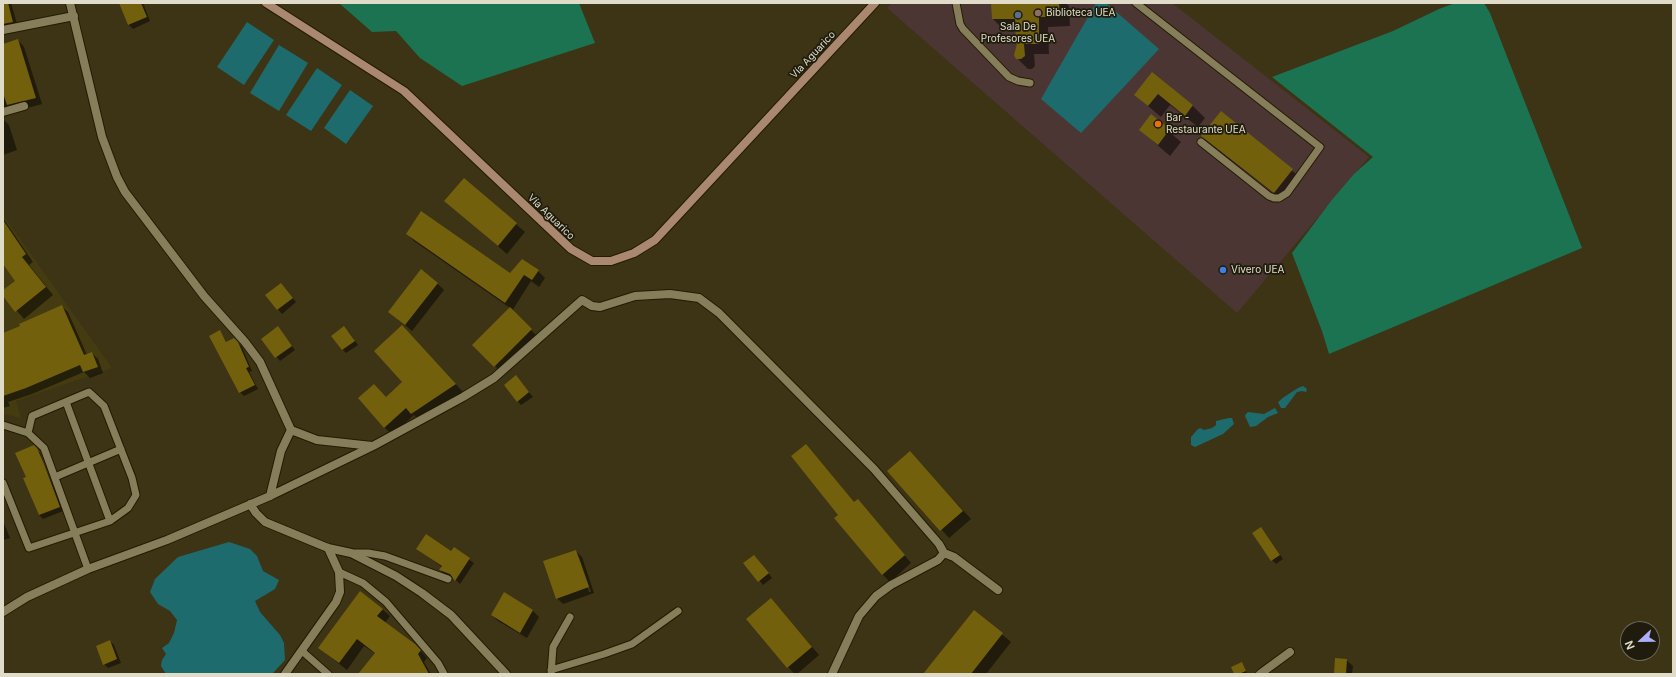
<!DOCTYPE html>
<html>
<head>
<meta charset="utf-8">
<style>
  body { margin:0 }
  #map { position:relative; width:1676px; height:677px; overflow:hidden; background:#3c3414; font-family:Inter,sans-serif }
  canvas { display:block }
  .frame { position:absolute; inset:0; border:4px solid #e0dcc9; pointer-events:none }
  .north { position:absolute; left:1620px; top:621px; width:40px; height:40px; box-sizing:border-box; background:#1f1c0e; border:1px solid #6c6959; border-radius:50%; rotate:248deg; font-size:11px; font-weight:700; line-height:16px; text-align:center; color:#e0dcc9 }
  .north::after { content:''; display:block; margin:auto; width:14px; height:18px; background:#adaffb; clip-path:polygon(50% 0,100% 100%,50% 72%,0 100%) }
</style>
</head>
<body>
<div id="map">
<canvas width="1676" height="677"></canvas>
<div class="frame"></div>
<div class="north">N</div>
</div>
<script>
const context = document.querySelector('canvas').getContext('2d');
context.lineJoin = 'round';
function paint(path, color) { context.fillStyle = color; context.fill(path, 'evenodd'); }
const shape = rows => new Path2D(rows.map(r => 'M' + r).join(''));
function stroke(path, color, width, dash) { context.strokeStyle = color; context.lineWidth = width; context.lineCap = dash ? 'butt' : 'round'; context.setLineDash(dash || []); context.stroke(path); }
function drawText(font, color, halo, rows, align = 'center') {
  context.font = font + ' Inter,sans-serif'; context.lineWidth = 3.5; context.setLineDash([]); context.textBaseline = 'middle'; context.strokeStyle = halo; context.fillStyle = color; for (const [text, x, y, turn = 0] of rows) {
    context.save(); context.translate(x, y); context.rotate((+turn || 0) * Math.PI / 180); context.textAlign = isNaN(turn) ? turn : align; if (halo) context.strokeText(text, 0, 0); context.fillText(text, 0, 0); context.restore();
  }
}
const built = shape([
  [3,215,112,368,16,401,21,418,3,414]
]);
const education = shape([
  [892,3,1172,3,1369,157,1237,313,887,8]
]);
const forest = shape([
  [339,3,579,3,595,43,462,86,420,58,396,31,372,32],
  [1455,3,1484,3,1490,13,1582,248,1329,354,1322,331,1292,253,1331,201,1354,174,1373,157,1272,77,1393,31,1439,9]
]);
const water = shape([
  [1096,3,1106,3,1159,49,1081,133,1041,99],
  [247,22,274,40,244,85,217,67],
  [279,45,308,63,279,111,250,93],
  [317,68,342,85,311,131,286,115],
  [350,90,373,106,346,144,324,128],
  [1303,386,1307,389,1306,392,1302,391,1297,392,1285,408,1281,408,1278,402,1284,397,1298,388],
  [1275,408,1278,413,1268,417,1256,426,1250,427,1245,416,1246,414,1248,412,1264,414],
  [1229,418,1232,418,1234,424,1223,434,1195,447,1191,445,1191,437,1197,430,1200,428,1204,430,1212,428,1216,425,1216,421],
  [229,542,250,549,257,556,263,571,279,580,275,589,255,601,260,612,280,635,284,643,285,660,272,674,166,674,161,666,162,660,166,654,162,648,169,643,174,633,177,620,170,611,158,604,150,592,155,579,178,557]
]);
const shadow = shape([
  [3,3,11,3,18,27,3,31],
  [125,3,143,3,150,21,133,29,129,25,121,5],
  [992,3,1066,3,1069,6,1070,26,1048,27,1049,54,1034,54,1035,66,1032,69,1028,69,1017,58,1018,45,1016,29,1003,29,993,19],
  [18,40,24,47,42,104,5,114,4,120,9,125,17,150,3,155,3,45],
  [1152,74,1193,106,1205,118,1198,127,1170,105,1161,117,1135,95],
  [1221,112,1301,178,1283,200,1210,144,1202,136],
  [1151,116,1181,142,1170,156,1140,130],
  [464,179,525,232,507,254,446,201],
  [3,218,33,262,29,265,53,295,24,319,3,295,3,292,16,282,3,263],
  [407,234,511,275,538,271,545,278,539,287,531,281,512,311,537,336,501,372,474,345,510,308,414,241],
  [437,283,444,290,412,331,390,312],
  [281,284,296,302,282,314,266,295],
  [62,307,68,312,87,355,92,353,98,359,103,373,90,378,84,372,32,394,8,402,10,406,3,408,3,334],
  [220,331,227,343,234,339,242,347,252,371,249,372,258,389,244,396,240,392],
  [348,331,358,345,346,353,342,349],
  [281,332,295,350,280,361,262,339],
  [410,334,463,392,420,421,414,415,392,435,384,427,386,398,404,382],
  [516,377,533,397,521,405,517,401],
  [806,445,854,503,865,508,911,563,890,582,882,574,840,515],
  [33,446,40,453,63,511,43,519,39,515,27,478],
  [910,452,971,519,949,538,889,471],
  [3,521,10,538,3,540],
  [1265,533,1283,559,1276,564,1272,560],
  [417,549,452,552,454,549,474,563,460,584,454,578,444,574,440,570,442,567],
  [576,551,582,557,594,593,563,604,557,598],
  [577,557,579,557,591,592,589,592],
  [758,560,772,578,763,585,745,563],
  [505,594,533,611,539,617,527,638,498,621,492,615],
  [779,608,819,655,797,674,795,674,788,667],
  [382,609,390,616,385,623,415,645,427,658,424,662,431,674,359,674,376,654,364,646,347,670,319,648],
  [974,611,1011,642,986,674,925,674],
  [110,641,114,645,121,663,108,668,104,664],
  [1346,660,1353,666,1352,674,1335,674],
  [1242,663,1247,673,1235,674]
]);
const building = shape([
  [3,3,8,3,13,22,3,24],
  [119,3,141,3,147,17,128,25],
  [991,3,1059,3,1060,17,1039,17,1039,44,1024,44,1025,56,1021,59,1016,59,1014,55,1017,44,1016,44,1015,19,992,19],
  [18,39,36,98,7,105,3,93,3,44],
  [1152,72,1193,105,1185,116,1158,94,1148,106,1134,95],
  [1221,111,1293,169,1274,193,1201,136],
  [1151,114,1170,129,1158,145,1139,130],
  [464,178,517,223,498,246,444,201],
  [421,211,510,273,522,259,539,270,532,280,524,275,505,303,406,234],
  [3,220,26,254,22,257,46,287,15,312,3,296,3,290,15,281,3,264],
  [421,269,438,283,405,325,388,312],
  [281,283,293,298,277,310,265,295],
  [62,305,84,355,92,352,98,367,83,372,80,365,26,388,3,396,3,333,20,326,19,324],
  [510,307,532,329,494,367,472,345],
  [402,325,456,384,411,414,406,408,384,428,358,398,374,384,386,397,402,382,374,351],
  [278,326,292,346,275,358,261,339],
  [344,326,355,341,342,350,331,336],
  [220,330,226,342,234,338,238,342,249,367,246,368,255,385,239,393,209,336],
  [516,375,529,392,517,402,504,385],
  [806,444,854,502,858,499,905,555,882,575,834,518,838,515,791,456],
  [34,445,37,448,44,464,60,507,39,515,23,478,26,477,15,453],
  [910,451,963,511,940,531,887,471],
  [1261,527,1280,555,1271,561,1252,533],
  [426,534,451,551,454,547,470,558,455,581,450,574,439,570,442,566,416,549],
  [576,550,589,587,556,599,543,561],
  [754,555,769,573,758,582,743,563],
  [360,591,383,609,377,616,415,644,421,650,418,654,429,674,358,674,375,653,357,639,339,663,318,648],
  [504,592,533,610,520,633,491,615],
  [771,598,812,647,787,668,746,619],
  [974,610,1003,633,971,674,923,674],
  [110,640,117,659,103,665,96,646],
  [1335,658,1347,659,1346,674,1334,674],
  [1242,662,1246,671,1239,674,1234,674,1231,667]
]);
const lane = shape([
  [956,3,960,24,963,29,1009,77,1018,81,1030,83],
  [1136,3,1320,147,1287,193,1279,198,1274,198,1269,196,1201,142],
  [66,402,110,521],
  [3,425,28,433,44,448,88,569],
  [55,477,121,449],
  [3,483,29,548,110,521,128,508,136,495,132,478,104,406,89,392,32,416,28,433],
  [351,553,368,553,385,556,448,579],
  [339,572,363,583,386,602,438,663,444,674],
  [302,651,328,674],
  [551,670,604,654,632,644,678,611],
  [551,674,553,647,570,617]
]);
const street = shape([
  [70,3,102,137,117,177,125,192,204,296,245,342,260,362,291,430,281,451,270,496],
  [3,30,74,16],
  [3,112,24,106],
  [291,430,317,440,372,446],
  [250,504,256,513,265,522,328,548,351,553,396,576,422,593,451,615,506,674],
  [944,553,954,557,998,590],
  [3,612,27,597,88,569,167,540,270,496,373,446,463,397,494,378,582,300,592,306,600,307,635,296,670,294,699,298,719,313,874,469,939,544,944,553,938,560,891,585,876,596,859,616,832,674],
  [285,674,336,602,340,592,339,572,328,548],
  [1260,674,1290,652]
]);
const secondary = shape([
  [266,3,404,91,571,249,592,261,611,261,634,253,655,240,875,3]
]);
const markers = [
  [1038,13,4,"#8d6e63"],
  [1018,15,4,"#5c6f8a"],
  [1158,124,4,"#e8710a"],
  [1223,270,4,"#3f7fe0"]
];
const poiNames = [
  ["Biblioteca UEA",1046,13],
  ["Sala De",1018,27,"center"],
  ["Profesores UEA",1018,39,"center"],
  ["Bar -",1166,118],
  ["Restaurante UEA",1166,130],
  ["Vivero UEA",1231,270]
];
const streetNames = [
  ["Vía Aguarico",813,55,-47],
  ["Vía Aguarico",551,217,44]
];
paint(built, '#443b11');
paint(education, '#4b3633');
paint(forest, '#1c7352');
paint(water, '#1e6b6e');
paint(shadow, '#0007');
paint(building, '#72600d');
stroke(lane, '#231b00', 9);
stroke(street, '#231b00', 10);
stroke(secondary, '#231b00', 10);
stroke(lane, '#867e5b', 7);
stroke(street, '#867e5b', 8);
stroke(secondary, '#aa876f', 8);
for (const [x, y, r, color] of markers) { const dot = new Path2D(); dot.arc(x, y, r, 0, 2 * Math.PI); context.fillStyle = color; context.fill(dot); stroke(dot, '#1f1c0e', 1.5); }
drawText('10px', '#e0dcc9', '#1f1c0e', poiNames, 'left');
drawText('10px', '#e0dcc9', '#1f1c0e', streetNames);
</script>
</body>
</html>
